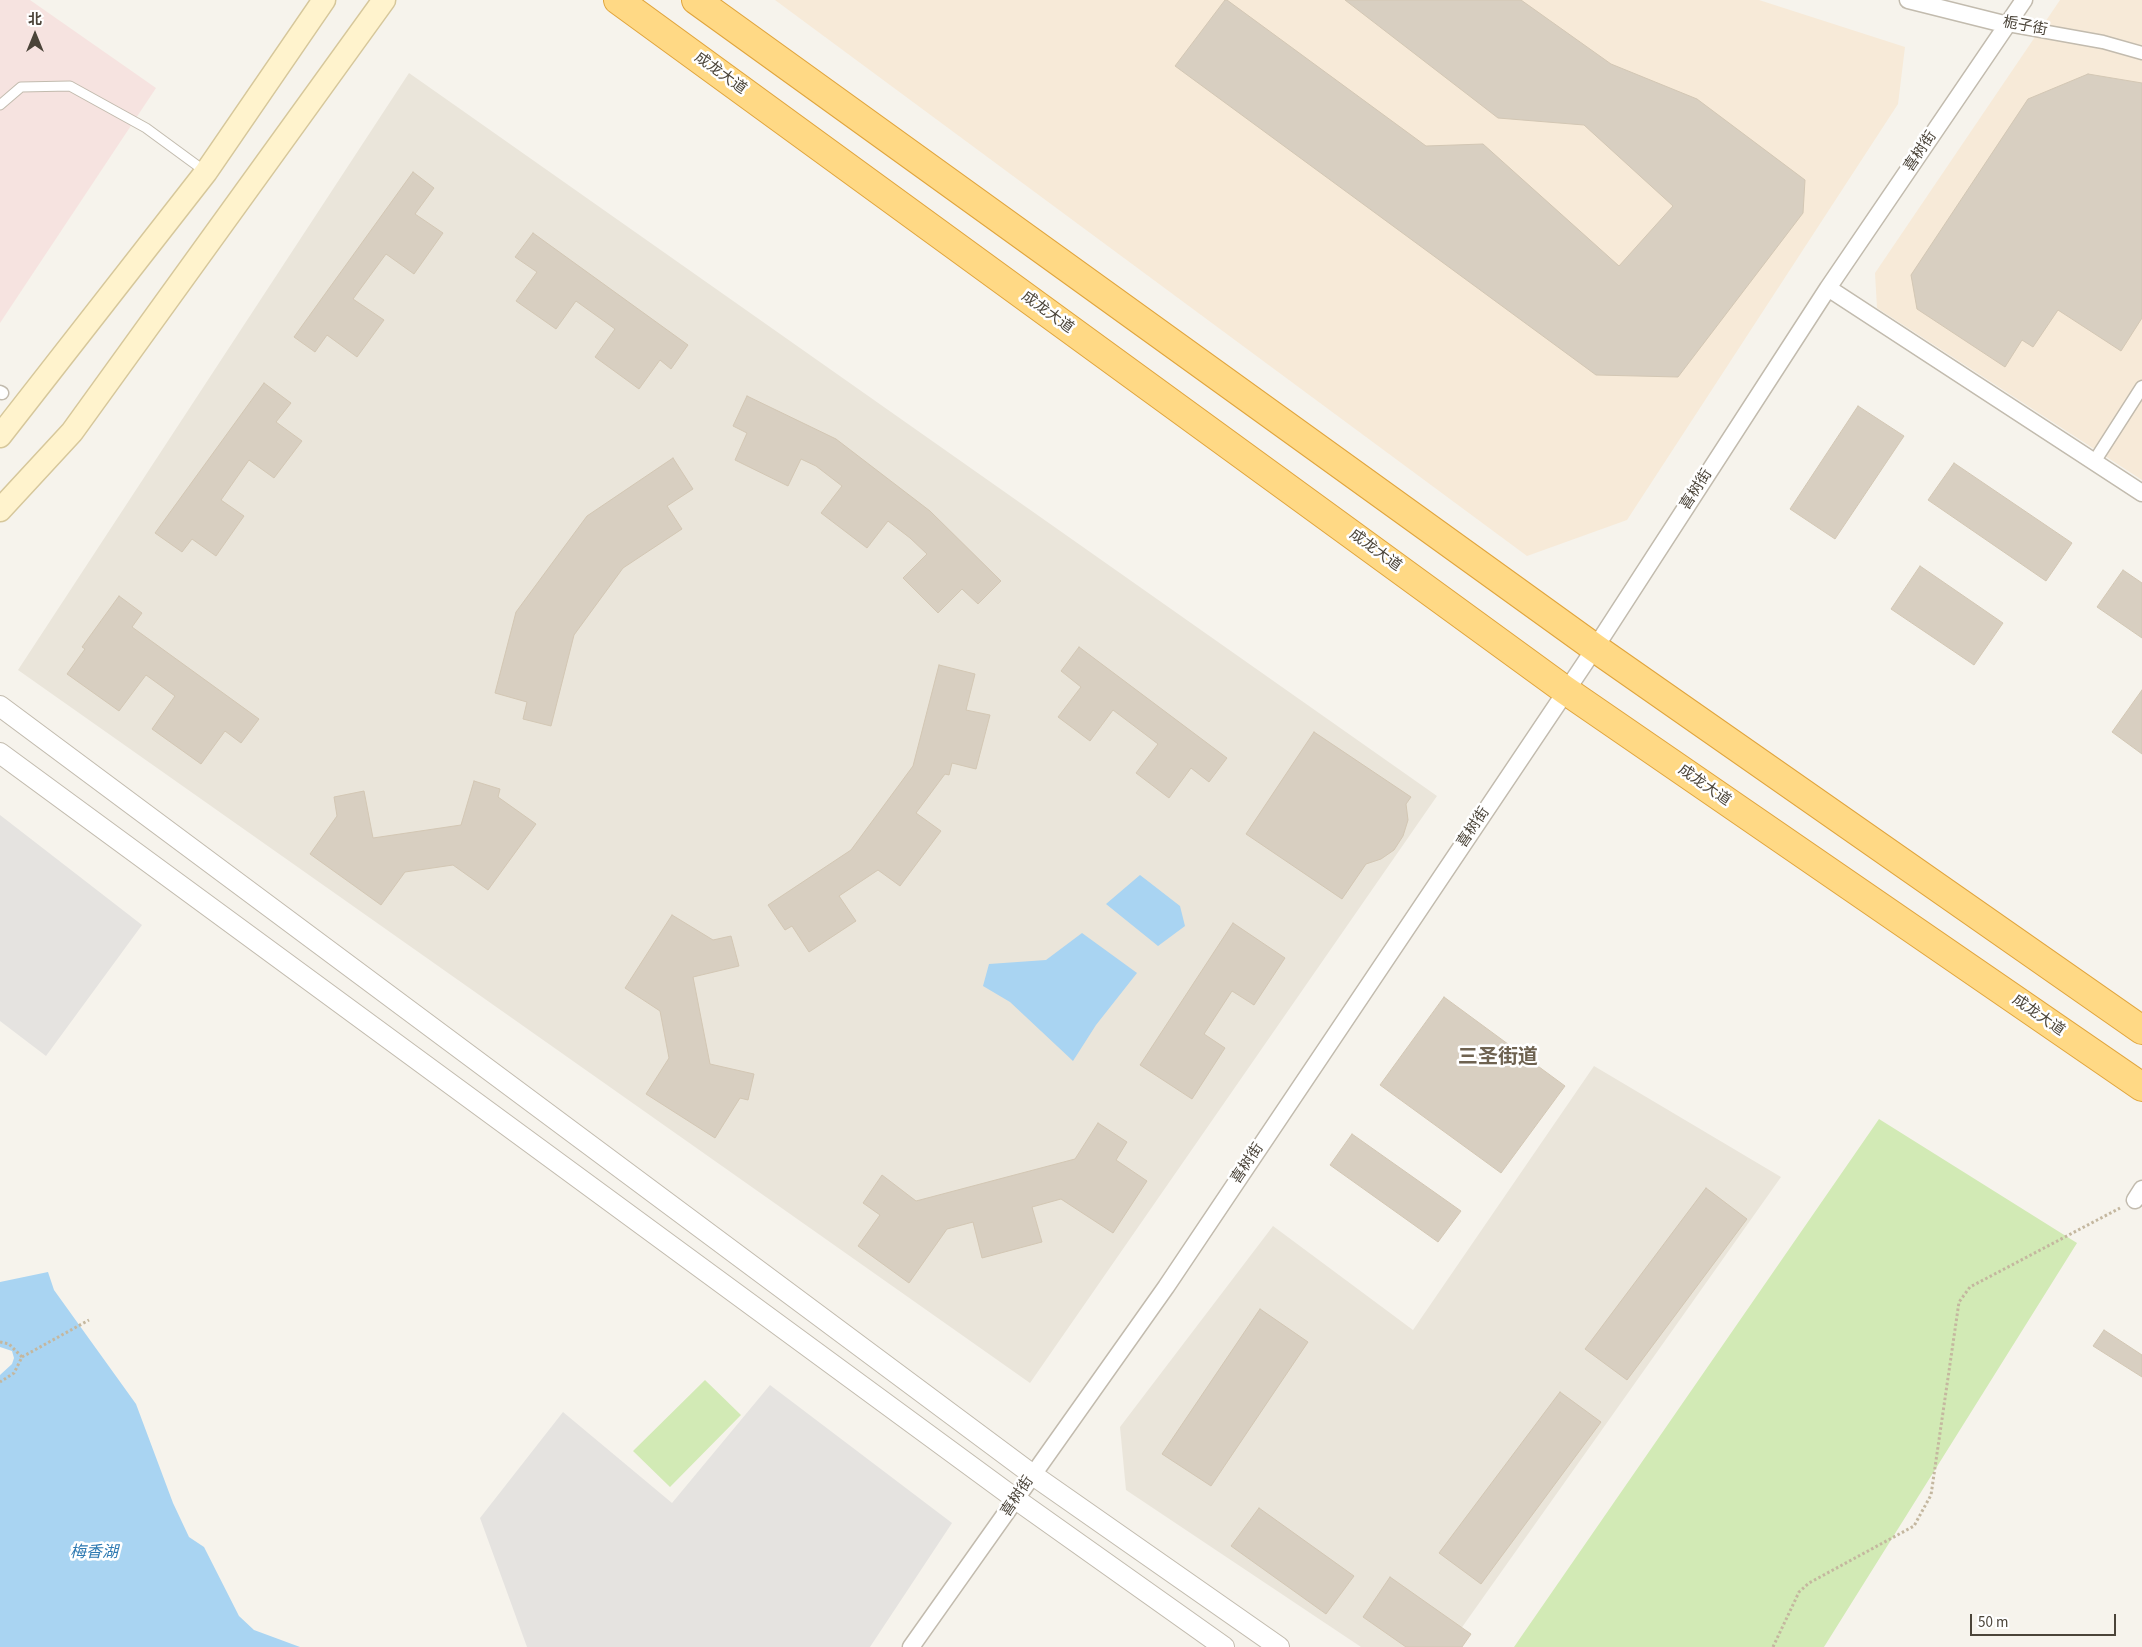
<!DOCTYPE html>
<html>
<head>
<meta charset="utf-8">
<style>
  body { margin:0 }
  #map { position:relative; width:2142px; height:1647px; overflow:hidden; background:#f6f3ec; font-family:"Source Sans 3","Noto Sans SC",sans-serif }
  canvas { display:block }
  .north { position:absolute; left:10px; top:10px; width:50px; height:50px; -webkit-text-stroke:4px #fff; paint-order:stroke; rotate:0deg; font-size:14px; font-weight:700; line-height:20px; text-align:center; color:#4b4439 }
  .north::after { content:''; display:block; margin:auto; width:18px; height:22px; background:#4b4439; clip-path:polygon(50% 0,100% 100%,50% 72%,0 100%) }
  .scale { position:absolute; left:1970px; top:1614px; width:146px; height:22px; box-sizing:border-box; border:2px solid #4b4439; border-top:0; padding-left:6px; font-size:15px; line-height:18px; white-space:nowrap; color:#4b4439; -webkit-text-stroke:4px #fff; paint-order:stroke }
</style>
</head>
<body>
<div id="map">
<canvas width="2142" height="1647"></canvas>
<div class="north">北</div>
<div class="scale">50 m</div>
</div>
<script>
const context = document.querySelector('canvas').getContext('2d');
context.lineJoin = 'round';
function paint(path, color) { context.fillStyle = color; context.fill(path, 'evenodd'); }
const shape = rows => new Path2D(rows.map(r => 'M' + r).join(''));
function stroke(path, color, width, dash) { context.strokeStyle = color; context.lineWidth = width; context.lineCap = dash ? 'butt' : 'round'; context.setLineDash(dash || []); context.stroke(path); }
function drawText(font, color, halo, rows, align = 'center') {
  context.font = font + ' "Source Sans 3","Noto Sans SC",sans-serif'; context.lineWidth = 5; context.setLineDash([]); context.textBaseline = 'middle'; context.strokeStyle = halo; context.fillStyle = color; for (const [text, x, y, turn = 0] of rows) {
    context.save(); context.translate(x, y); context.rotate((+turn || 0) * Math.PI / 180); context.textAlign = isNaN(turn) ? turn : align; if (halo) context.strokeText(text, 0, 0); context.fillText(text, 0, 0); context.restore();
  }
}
const residential = shape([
  [409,73,1437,796,1030,1383,18,670],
  [1594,1066,1781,1177,1448,1647,1361,1647,1126,1490,1120,1427,1273,1226,1413,1330]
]);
const commercial = shape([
  [775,0,1759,0,1905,47,1898,104,1627,520,1527,556],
  [2060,0,2142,0,2142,480,1877,308,1875,273]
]);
const medical = shape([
  [0,0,30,0,156,88,0,323]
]);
const green = shape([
  [1879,1119,2077,1243,1824,1647,1514,1647],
  [705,1380,741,1415,670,1487,633,1451]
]);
const parking = shape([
  [0,815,142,925,46,1056,0,1021],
  [770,1385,952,1523,870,1647,527,1647,480,1518,563,1412,672,1503]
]);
const water = shape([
  [1140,875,1180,906,1185,926,1158,946,1106,904],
  [1082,933,1137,973,1096,1025,1073,1061,1010,1002,983,986,989,964,1046,960],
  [48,1272,54,1290,136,1404,173,1503,189,1537,204,1547,239,1616,254,1630,300,1647,0,1647,0,1375,12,1364,14,1358,12,1351,0,1347,0,1282]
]);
const building = shape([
  [1225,0,1227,0,1426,146,1483,144,1619,266,1673,206,1584,125,1498,118,1345,0,1521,0,1611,64,1697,99,1805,180,1803,213,1678,377,1596,375,1175,66,1225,0],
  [2088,74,2142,83,2142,318,2121,351,2058,310,2033,347,2022,340,2005,367,1917,309,1911,275,2028,99,2088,74],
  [413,172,434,188,415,214,443,233,414,274,386,254,353,299,384,320,357,357,327,335,315,352,294,337,413,172],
  [533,233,688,345,671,369,660,360,639,389,595,357,615,329,576,301,556,329,516,301,537,272,515,257,533,233],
  [264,383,291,403,276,422,302,441,274,478,249,460,221,500,244,516,216,556,192,539,182,552,155,533,264,383],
  [747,396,836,439,930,511,1001,581,978,604,962,589,938,613,903,578,927,554,910,538,888,521,867,548,821,513,842,486,816,466,801,459,788,486,735,460,747,433,733,426,747,396],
  [1858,406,1904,436,1835,539,1790,509,1858,406],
  [673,458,693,489,667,506,682,529,623,568,574,635,551,726,523,719,527,702,495,693,516,612,587,516,673,458],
  [1954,463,2072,543,2046,581,1928,500,1954,463],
  [1920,566,2003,623,1974,665,1891,609,1920,566],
  [2123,570,2142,583,2142,638,2097,607,2123,570],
  [119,596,142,613,132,627,259,719,241,743,225,731,201,764,152,729,175,696,146,675,119,711,67,674,85,649,82,647,119,596],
  [1079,647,1227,758,1209,782,1191,768,1169,798,1136,773,1158,744,1113,710,1090,741,1058,717,1081,687,1061,671,1079,647],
  [939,665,975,674,966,710,990,715,976,769,952,763,949,775,945,774,916,813,941,831,900,886,878,870,839,896,856,921,809,952,792,926,785,930,768,905,851,850,913,766,939,665],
  [2142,690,2142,754,2112,732,2142,690],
  [1314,732,1411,797,1406,804,1408,820,1403,836,1394,850,1381,859,1366,864,1342,899,1246,834,1314,732],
  [474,781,500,789,498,797,536,824,488,890,453,865,405,872,381,905,310,854,337,816,334,797,364,791,373,838,461,825,474,781],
  [672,915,713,940,731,936,739,966,693,977,710,1064,754,1074,748,1100,740,1098,715,1138,646,1094,669,1058,660,1011,625,988,672,915],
  [1233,923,1285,958,1254,1005,1232,991,1204,1034,1225,1048,1192,1099,1140,1065,1233,923],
  [1444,997,1565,1086,1501,1173,1380,1085,1444,997],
  [1098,1123,1127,1142,1116,1160,1147,1181,1113,1233,1061,1199,1032,1207,1042,1242,982,1258,973,1222,947,1229,909,1283,858,1246,880,1215,863,1203,882,1175,916,1201,1075,1159,1098,1123],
  [1352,1134,1461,1211,1438,1242,1330,1165,1352,1134],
  [1706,1188,1747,1219,1627,1380,1585,1349,1706,1188],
  [1260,1309,1308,1342,1211,1486,1162,1454,1260,1309],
  [2104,1330,2142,1355,2142,1377,2093,1346,2104,1330],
  [1560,1392,1601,1422,1481,1584,1439,1553,1560,1392],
  [1259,1508,1354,1576,1326,1614,1231,1546,1259,1508],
  [1390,1577,1471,1634,1462,1647,1406,1647,1363,1617,1390,1577]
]);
const path = shape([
  [0,1342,9,1344,22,1357,14,1373,0,1382],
  [22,1357,89,1320],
  [1773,1647,1799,1592,1809,1583,1914,1526,1931,1495,1959,1302,1970,1287,2120,1208]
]);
const service = shape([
  [0,105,21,87,70,86,146,128,206,172]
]);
const pedestrian = shape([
  [2008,25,2103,42,2142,53],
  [0,392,2,393],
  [2094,462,2142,387]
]);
const minor = shape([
  [1908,0,2008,25],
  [1828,288,2142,493],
  [2135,1200,2142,1189],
  [911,1647,1166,1287,1595,648,1828,288,2024,0]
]);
const tertiary = shape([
  [0,706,1033,1475,1279,1647],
  [0,753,1017,1500,1224,1647]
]);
const secondary = shape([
  [0,436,206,172,324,0],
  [0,510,72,432,384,0]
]);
const trunk = shape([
  [618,0,1565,690,2142,1087],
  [696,0,1595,648,2142,1030]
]);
const streetNames = [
  ["栀子街",2025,27,11],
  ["成龙大道",720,74,36],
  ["喜树街",1921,152,-56],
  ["成龙大道",1047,313,36],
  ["喜树街",1697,490,-57],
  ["成龙大道",1375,551,36],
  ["成龙大道",1704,786,35],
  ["喜树街",1474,828,-56],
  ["成龙大道",2038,1016,35],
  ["喜树街",1248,1164,-56],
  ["喜树街",1018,1497,-56]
];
const waterNames = [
  ["梅香湖",94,1553]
];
const districtNames = [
  ["三圣街道",1498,1059]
];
paint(residential, '#eae5da');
paint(commercial, '#f7ead8');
paint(medical, '#f6e3e0');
paint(green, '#d2eab5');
paint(parking, '#e5e3e0');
paint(water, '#a9d4f2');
paint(building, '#d8cfc1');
stroke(building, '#d3c7b4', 1);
stroke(service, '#c2bbae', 11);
stroke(pedestrian, '#c2bbae', 15);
stroke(minor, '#c2bbae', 19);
stroke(tertiary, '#c2bbae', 22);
stroke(secondary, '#d6c79b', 25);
stroke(trunk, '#e0a43c', 30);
stroke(path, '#c4b79f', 3, [2.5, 2.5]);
stroke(service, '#fff', 9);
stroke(pedestrian, '#fff', 12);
stroke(minor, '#fff', 16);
stroke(tertiary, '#fff', 20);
stroke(secondary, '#fff3cd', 22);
stroke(trunk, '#ffd985', 28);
drawText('15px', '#4b4439', '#fff', streetNames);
drawText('italic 16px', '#2e7ab2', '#fff', waterNames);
drawText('bold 20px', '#6e6250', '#fff', districtNames);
</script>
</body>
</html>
